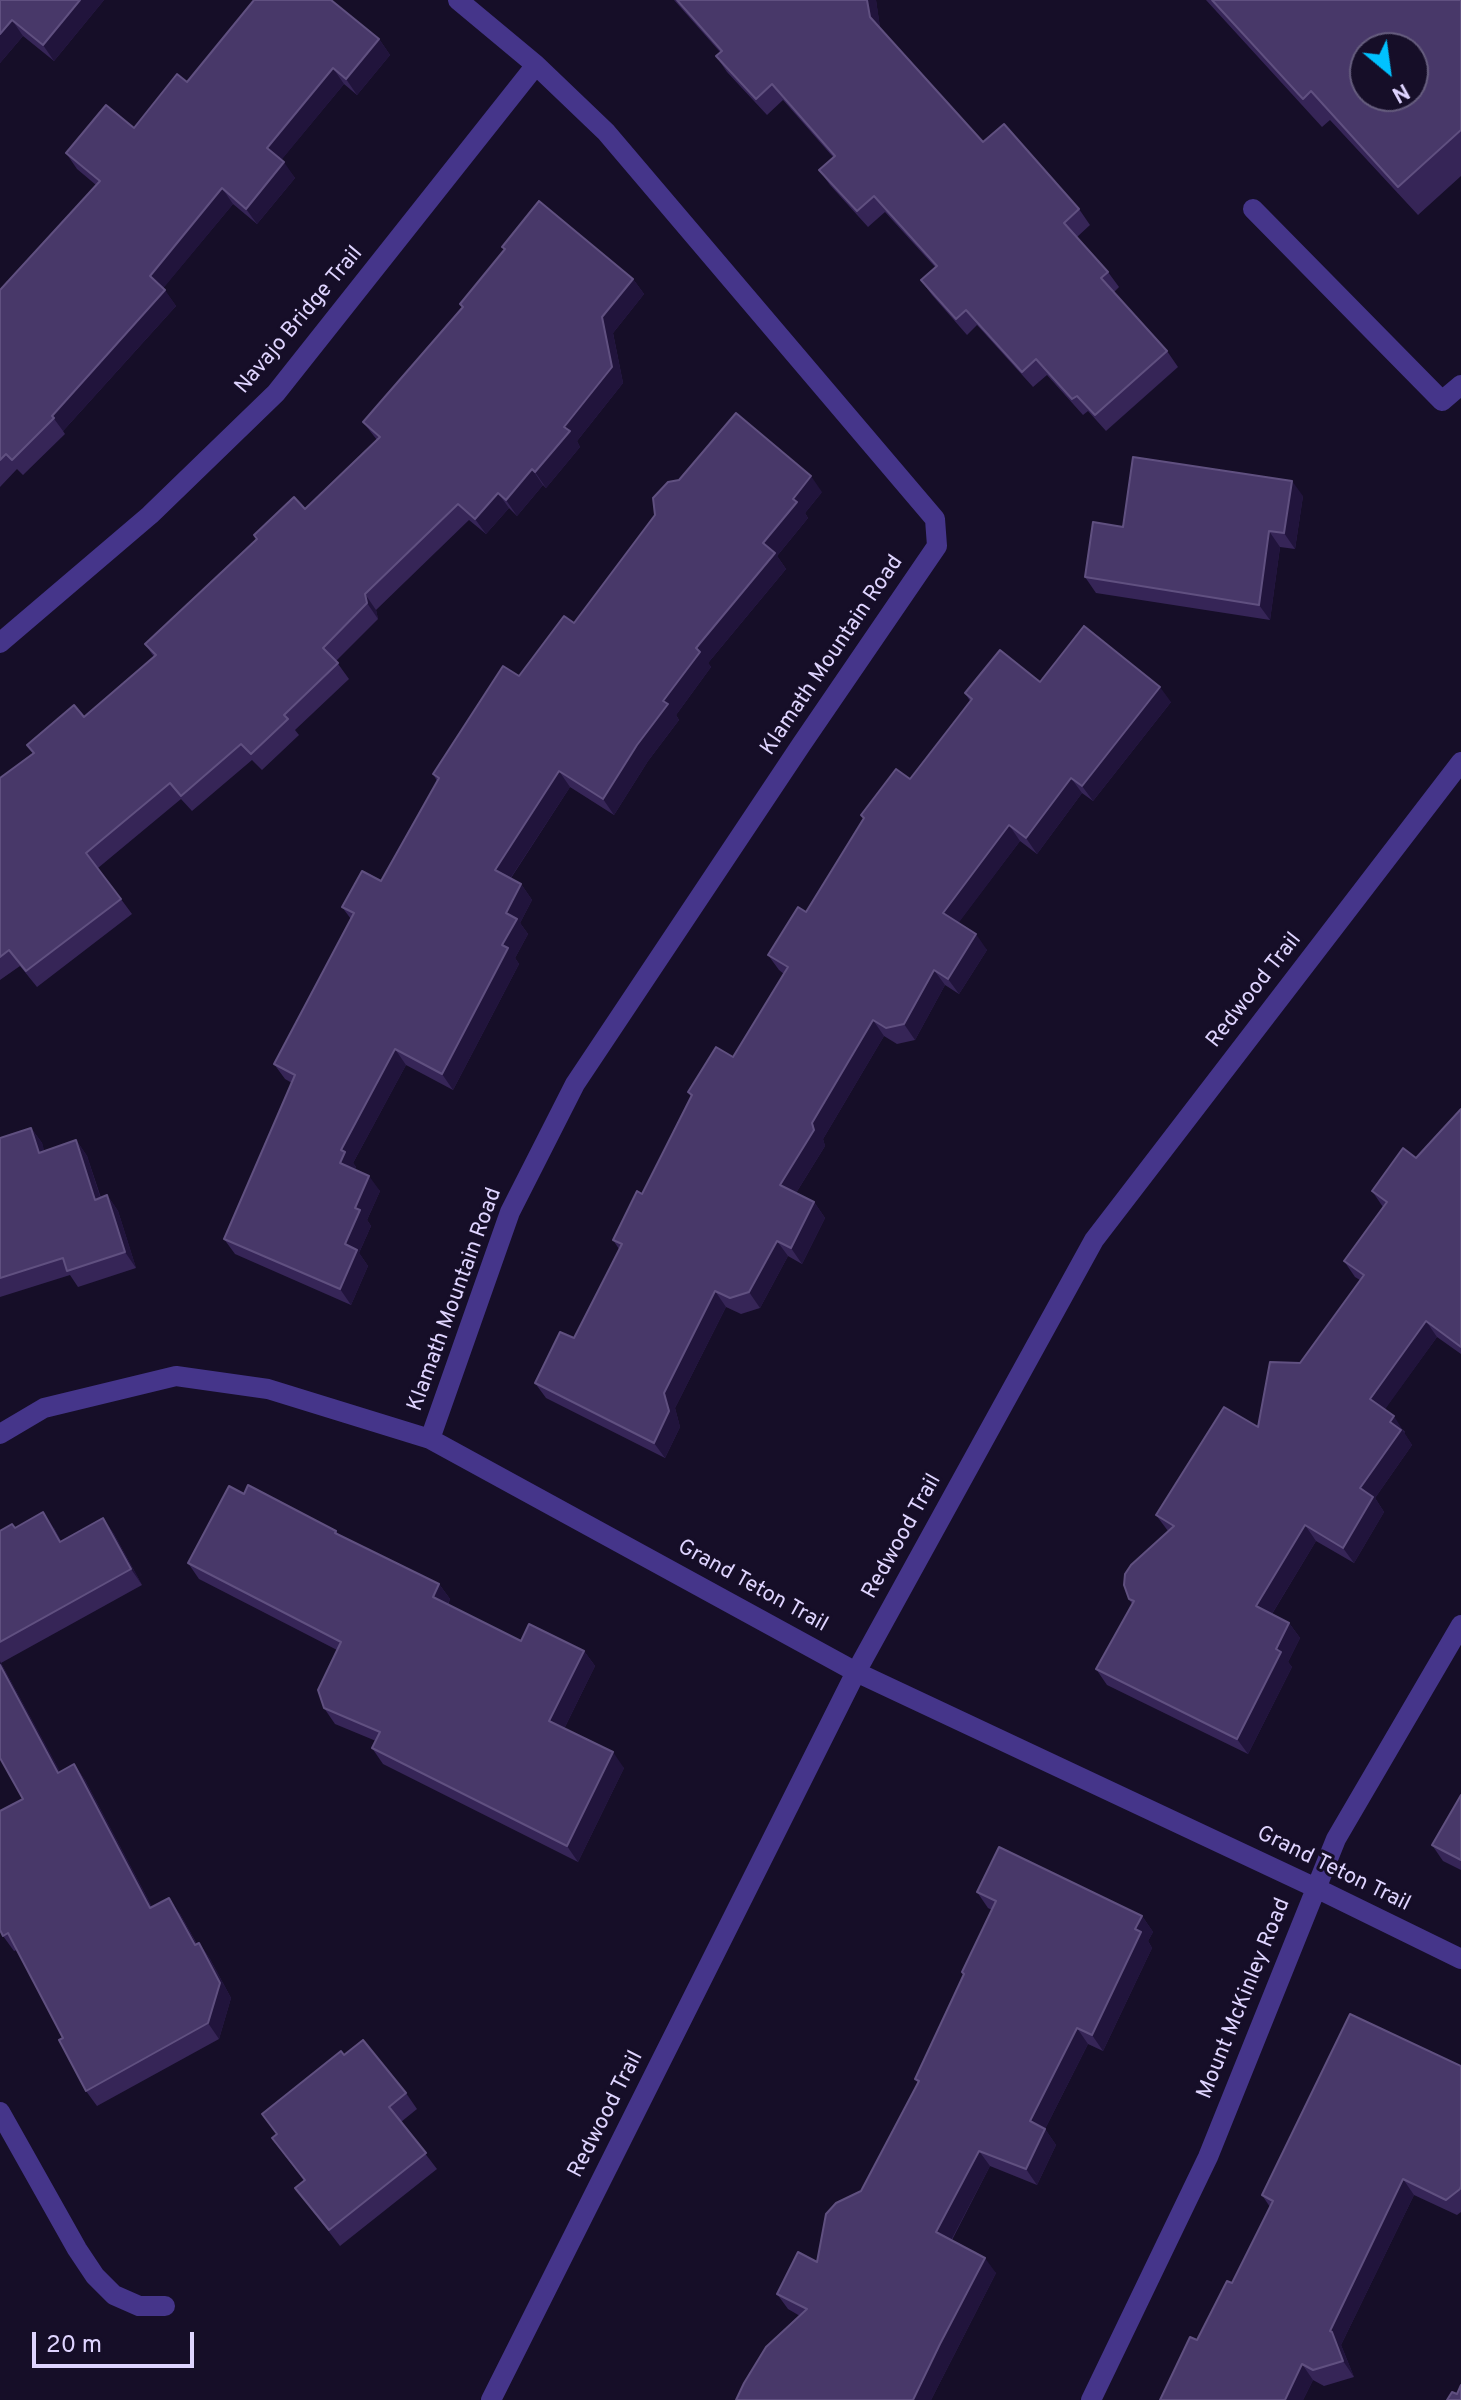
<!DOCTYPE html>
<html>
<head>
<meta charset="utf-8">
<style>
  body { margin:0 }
  #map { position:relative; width:1461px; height:2400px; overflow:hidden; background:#160e28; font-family:Overpass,sans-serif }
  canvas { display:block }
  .north { position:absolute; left:1349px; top:32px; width:80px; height:80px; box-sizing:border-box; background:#160e28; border:2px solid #665d7e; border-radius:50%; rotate:151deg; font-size:22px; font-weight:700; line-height:32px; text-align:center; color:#dfd4ff }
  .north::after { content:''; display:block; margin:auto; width:28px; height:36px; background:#00c2ff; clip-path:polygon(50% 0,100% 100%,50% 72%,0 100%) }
  .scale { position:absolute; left:32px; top:2332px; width:162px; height:36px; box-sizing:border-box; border:4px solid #dfd4ff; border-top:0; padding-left:10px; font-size:24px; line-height:28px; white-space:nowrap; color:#dfd4ff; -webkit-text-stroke:6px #160e28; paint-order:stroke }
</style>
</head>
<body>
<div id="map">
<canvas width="1461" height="2400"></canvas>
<div class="north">N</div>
<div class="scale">20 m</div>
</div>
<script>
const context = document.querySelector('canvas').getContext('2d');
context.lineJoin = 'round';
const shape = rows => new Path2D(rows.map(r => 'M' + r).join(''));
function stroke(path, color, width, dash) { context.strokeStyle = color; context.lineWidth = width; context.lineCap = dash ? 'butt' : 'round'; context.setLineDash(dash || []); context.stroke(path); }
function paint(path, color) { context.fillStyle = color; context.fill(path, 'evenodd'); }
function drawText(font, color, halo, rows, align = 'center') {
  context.font = font + ' Overpass,sans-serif'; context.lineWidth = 6; context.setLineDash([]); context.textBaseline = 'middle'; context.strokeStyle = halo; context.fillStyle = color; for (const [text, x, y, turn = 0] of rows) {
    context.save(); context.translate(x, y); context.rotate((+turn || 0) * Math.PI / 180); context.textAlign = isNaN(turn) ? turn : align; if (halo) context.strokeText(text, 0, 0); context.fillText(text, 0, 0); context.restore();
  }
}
const minor = shape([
  [1253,209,1442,401,1461,385],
  [0,643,150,515,276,393,536,65],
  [0,1434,44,1408,176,1376,268,1389,430,1439,856,1672,1316,1888,1461,1959],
  [430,1439,510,1212,575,1084,801,745,937,546,935,519,606,132,536,65,458,0],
  [0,2112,77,2249,95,2276,114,2295,139,2306,165,2306],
  [491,2400,856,1672,1094,1240,1461,762],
  [1091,2400,1208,2157,1336,1839,1461,1625]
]);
const wall = shape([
  [0,0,104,0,54,61,23,36,0,63],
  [674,0,876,0,880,28,983,142,1079,209,1090,225,1077,237,1108,272,1119,287,1114,292,1167,351,1178,367,1106,431,1088,411,1083,415,1047,375,1033,387,977,325,967,335,932,295,921,280,935,267,885,212,868,227,830,185,819,170,833,157,783,100,767,115,727,72,716,56,720,52],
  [1206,0,1461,0,1461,176,1418,215,1330,120,1322,127],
  [379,39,390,55,357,95,344,84,281,160,295,178,257,224,233,204,163,288,176,306,63,431,65,434,23,475,17,469,0,487,0,290,96,185,77,169,66,153,134,128,187,82],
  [502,247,633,279,644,294,613,333,623,383,577,441,580,447,546,488,543,485,517,516,509,508,486,534,469,520,376,610,378,619,336,661,349,679,295,730,299,735,262,770,252,760,192,811,181,799,98,868,132,914,37,987,20,966,0,980,0,778,33,753,27,745,84,717,154,657,145,644,257,540,254,535,305,509,377,440,363,422,462,307,460,304,504,250],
  [822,492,805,513,808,518,777,556,786,569,708,663,711,667,676,715,679,720,648,761,614,815,570,787,511,878,521,884,532,900,520,923,528,934,515,958,519,964,453,1090,406,1065,353,1163,356,1167,355,1169,380,1191,367,1220,371,1226,359,1253,368,1266,351,1305,235,1254,224,1239,292,1083,285,1079,274,1064,351,919,342,907,381,881,437,781,433,774,519,676,574,623],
  [1303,496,1295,549,1280,547,1270,620,1096,593,1085,577,1123,527],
  [1040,682,1171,702,1093,801,1082,793,1037,854,1020,841,958,923,987,950,959,994,945,985,915,1040,897,1044,884,1036,823,1139,825,1146,796,1193,814,1202,825,1218,802,1264,788,1256,760,1308,741,1314,726,1307,675,1408,680,1427,665,1458,546,1398,535,1383,574,1338,619,1249,613,1240,642,1194,691,1097,688,1092,733,1057,784,974,779,970,768,955,806,912,864,819,861,815,910,779,970,701,965,693],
  [1461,1109,1461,1354,1437,1337,1384,1410,1405,1432,1404,1433,1412,1445,1375,1498,1384,1512,1354,1563,1316,1541,1272,1614,1289,1623,1300,1638,1288,1662,1292,1667,1248,1754,1107,1685,1096,1669,1132,1604,1129,1599,1168,1531,1156,1515,1258,1427,1300,1363,1360,1280,1355,1277,1344,1261,1383,1207,1372,1191,1416,1158],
  [31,1128,42,1143,44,1151,76,1140,87,1156,101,1198,107,1195,118,1211,136,1268,78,1287,70,1275,0,1297,0,1138],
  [103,1518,114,1534,142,1585,1,1663,60,1772,74,1764,85,1780,152,1907,180,1914,197,1944,199,1943,210,1959,231,1998,219,2039,97,2106,86,2091,63,2038,17,1950,14,1951,3,1936,23,1799,0,1758,0,1531,15,1528,54,1528,61,1541],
  [336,1531,338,1534,439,1584,450,1599,448,1605,521,1641,584,1651,595,1666,564,1729,624,1768,578,1862,383,1764,372,1748,376,1741,335,1724,324,1708,337,1650,199,1579,188,1563],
  [1461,1795,1461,1870,1443,1861,1432,1845],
  [977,1892,1142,1916,1153,1932,1148,1941,1152,1948,1103,2051,1088,2044,1045,2129,1056,2145,1037,2185,990,2166,952,2240,996,2273,931,2400,736,2400,800,2316,788,2309,777,2294,817,2262,861,2191,918,2083,915,2079,964,1975,962,1972,992,1910,988,1908],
  [344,2055,406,2093,417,2109,401,2122,437,2169,340,2246,295,2188,304,2181,272,2138,277,2134,262,2114],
  [1461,2066,1461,2212,1457,2215,1414,2195,1341,2345,1354,2377,1324,2386,1313,2380,1303,2400,1160,2400,1232,2283,1270,2207,1262,2195]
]);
const shadedWall = shape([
  [80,0,104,0,54,61,43,45],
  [867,0,876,0,881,33,870,17],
  [12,20,23,36,0,63,0,34],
  [379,39,390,55,357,95,346,79],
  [333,68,344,84,278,164,267,148],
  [284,162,295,178,257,224,246,209],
  [222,188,233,204,161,291,150,276],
  [633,279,644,294,613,333,623,383,577,441,580,447,546,488,535,472,602,317],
  [165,290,176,306,63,431,52,416],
  [532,469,543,485,517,516,506,500],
  [811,476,822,492,805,513,808,518,777,556,786,569,708,663,711,667,676,715,679,720,648,761,614,815,603,799,763,543,793,499],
  [1292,481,1303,496,1295,549,1284,533],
  [498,493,509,508,486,534,475,519],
  [1269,531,1280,547,1270,620,1259,605],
  [365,594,376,610,378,619,367,603],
  [1160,687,1171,702,1093,801,1082,786],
  [559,771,570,787,506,885,495,870],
  [1071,778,1082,793,1037,854,1026,838],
  [1009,825,1020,841,954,929,943,913],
  [521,884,532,900,520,923,528,934,515,958,519,964,453,1090,442,1074,502,945,506,913],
  [976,934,987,950,959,994,948,979],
  [934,970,945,985,915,1040,904,1024],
  [873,1020,884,1036,823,1139,825,1146,791,1201,780,1185,812,1123],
  [395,1049,406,1065,353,1163,356,1167,351,1178,340,1163,341,1150],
  [31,1128,42,1143,50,1169,39,1153],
  [76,1140,87,1156,106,1215,95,1200],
  [369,1176,380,1191,367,1220,371,1226,359,1253,368,1266,351,1305,340,1289,345,1244,355,1208],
  [107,1195,118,1211,136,1268,125,1252],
  [814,1202,825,1218,802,1264,791,1248],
  [777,1241,788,1256,760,1308,749,1292],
  [715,1291,726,1307,675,1408,680,1427,665,1458,654,1443,664,1393],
  [1426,1321,1437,1337,1381,1415,1370,1399],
  [1394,1416,1412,1445,1375,1498,1384,1512,1354,1563,1343,1548,1360,1488,1390,1422],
  [43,1512,54,1528,71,1558,60,1542],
  [103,1518,114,1534,142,1585,131,1569],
  [1305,1525,1316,1541,1267,1622,1256,1606],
  [439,1584,450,1599,444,1613,433,1597],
  [1289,1623,1300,1638,1288,1662,1292,1667,1248,1754,1237,1739],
  [584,1651,595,1666,560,1737,549,1721],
  [0,1661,69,1788,58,1773,0,1665],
  [613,1752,624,1768,578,1862,567,1846],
  [74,1764,85,1780,161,1924,150,1908],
  [169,1898,180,1914,206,1961,195,1945],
  [1142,1916,1153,1932,1148,1941,1152,1948,1103,2051,1092,2035,1135,1929],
  [199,1943,210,1959,231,1998,219,2039,208,2023],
  [1077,2028,1088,2044,1045,2129,1056,2145,1037,2185,1026,2169,1030,2121],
  [979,2151,990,2166,947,2248,936,2232],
  [1403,2179,1414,2195,1341,2345,1354,2377,1343,2361,1330,2331],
  [985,2258,996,2273,931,2400,913,2400,940,2344],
  [1302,2364,1313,2380,1303,2400,1285,2400]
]);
const building = shape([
  [0,0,80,0,43,45,12,20,0,34,0,0],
  [254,0,331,0,379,39,346,79,333,68,267,148,284,162,246,209,222,188,150,276,165,290,52,416,54,418,12,460,6,454,0,460,0,290,100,181,66,153,106,105,134,128,177,74,187,82,254,0],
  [677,0,867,0,870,17,983,142,1004,124,1079,209,1064,223,1108,272,1101,278,1167,351,1095,415,1077,396,1072,399,1036,359,1022,372,966,310,956,319,921,280,937,266,874,196,857,211,819,170,835,156,772,84,756,99,716,56,722,51,677,0],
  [1212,0,1461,0,1461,130,1398,187,1311,91,1303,99,1212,0],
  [1365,48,1413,48,1413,96,1365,96,1365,48],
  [539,201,633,279,602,317,612,367,564,427,570,431,535,472,532,469,506,500,498,493,475,519,458,504,365,594,367,603,323,648,338,663,284,715,288,719,251,754,241,744,181,796,170,783,86,853,121,899,26,971,9,950,0,957,0,778,34,753,27,745,74,705,84,717,156,655,145,644,257,539,254,535,294,497,305,509,380,437,363,422,463,307,460,304,505,249,502,247,539,201],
  [736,413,811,476,793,499,797,502,763,543,775,553,696,648,700,652,663,701,668,704,637,745,603,799,559,771,495,870,521,884,506,913,517,919,502,945,508,948,442,1074,395,1049,341,1150,345,1152,340,1163,369,1176,355,1208,360,1210,345,1244,357,1250,340,1289,224,1239,295,1075,274,1064,354,913,342,907,362,871,381,881,439,778,433,774,503,666,519,676,564,616,574,623,655,515,653,498,668,482,679,480,736,413],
  [1133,457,1292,481,1284,533,1269,531,1259,605,1085,577,1093,522,1123,527,1133,457],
  [1084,626,1160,687,1082,786,1071,778,1026,838,1009,825,943,913,976,934,948,979,934,970,904,1024,886,1028,873,1020,812,1123,814,1130,780,1185,814,1202,791,1248,777,1241,749,1292,730,1298,715,1291,664,1393,669,1411,654,1443,535,1383,560,1332,574,1338,622,1244,613,1240,637,1191,642,1194,692,1095,688,1092,716,1047,733,1057,788,967,768,955,798,907,806,912,864,818,861,815,896,769,910,779,972,699,965,693,1000,650,1040,682,1084,626],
  [1461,1109,1461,1347,1426,1321,1370,1399,1394,1416,1390,1422,1401,1430,1360,1488,1373,1497,1343,1548,1305,1525,1256,1606,1289,1623,1276,1649,1281,1652,1237,1739,1096,1669,1134,1601,1129,1599,1124,1585,1125,1574,1131,1565,1174,1526,1156,1515,1224,1407,1258,1427,1270,1362,1300,1363,1364,1275,1344,1261,1387,1202,1372,1191,1403,1148,1416,1158,1461,1109],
  [31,1128,39,1153,76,1140,95,1200,107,1195,125,1252,67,1271,63,1258,0,1278,0,1138,31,1128],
  [248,1485,336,1531,335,1533,439,1584,433,1597,521,1641,529,1624,584,1651,549,1721,613,1752,567,1846,372,1748,380,1732,324,1708,318,1690,341,1642,188,1563,229,1486,244,1494,248,1485],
  [43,1512,60,1542,103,1518,131,1569,0,1642,0,1531,12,1524,15,1528,43,1512],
  [0,1665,58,1773,74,1764,150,1908,169,1898,195,1945,199,1943,220,1983,208,2023,86,2091,59,2040,63,2038,8,1933,3,1936,0,1930,0,1811,23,1799,0,1758,0,1665],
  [1461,1795,1461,1860,1432,1845,1461,1795],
  [999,1847,1142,1916,1135,1929,1141,1932,1092,2035,1077,2028,1030,2121,1045,2129,1026,2169,979,2151,936,2232,985,2258,940,2344,913,2400,736,2400,744,2383,766,2347,807,2309,777,2294,798,2252,817,2262,826,2214,836,2203,861,2191,919,2081,915,2079,964,1974,962,1972,996,1901,977,1892,999,1847],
  [1350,2014,1461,2066,1461,2186,1460,2189,1446,2200,1403,2179,1330,2331,1332,2332,1343,2361,1313,2370,1302,2364,1285,2400,1160,2400,1190,2337,1197,2340,1227,2281,1232,2283,1273,2201,1262,2195,1350,2014],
  [363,2040,406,2093,389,2107,426,2153,329,2230,295,2188,305,2180,272,2138,277,2134,262,2114,341,2051,344,2055,363,2040],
  [1461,2385,1461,2400,1447,2400,1452,2392,1457,2394,1461,2385]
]);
const streetNames = [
  ["Navajo Bridge Trail",300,321,-50],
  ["Klamath Mountain Road",833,656,-56],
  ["Redwood Trail",1255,991,-52],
  ["Klamath Mountain Road",456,1300,-70],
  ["Redwood Trail",903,1537,-61],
  ["Grand Teton Trail",752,1587,29],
  ["Grand Teton Trail",1333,1870,26],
  ["Mount McKinley Road",1245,1999,-68],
  ["Redwood Trail",607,2115,-63]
];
stroke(minor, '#45358a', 20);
paint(wall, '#362557');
paint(shadedWall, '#21143c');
paint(building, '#483869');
stroke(building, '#605080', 2);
drawText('22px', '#dfd4ff', '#160e28', streetNames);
</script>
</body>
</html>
